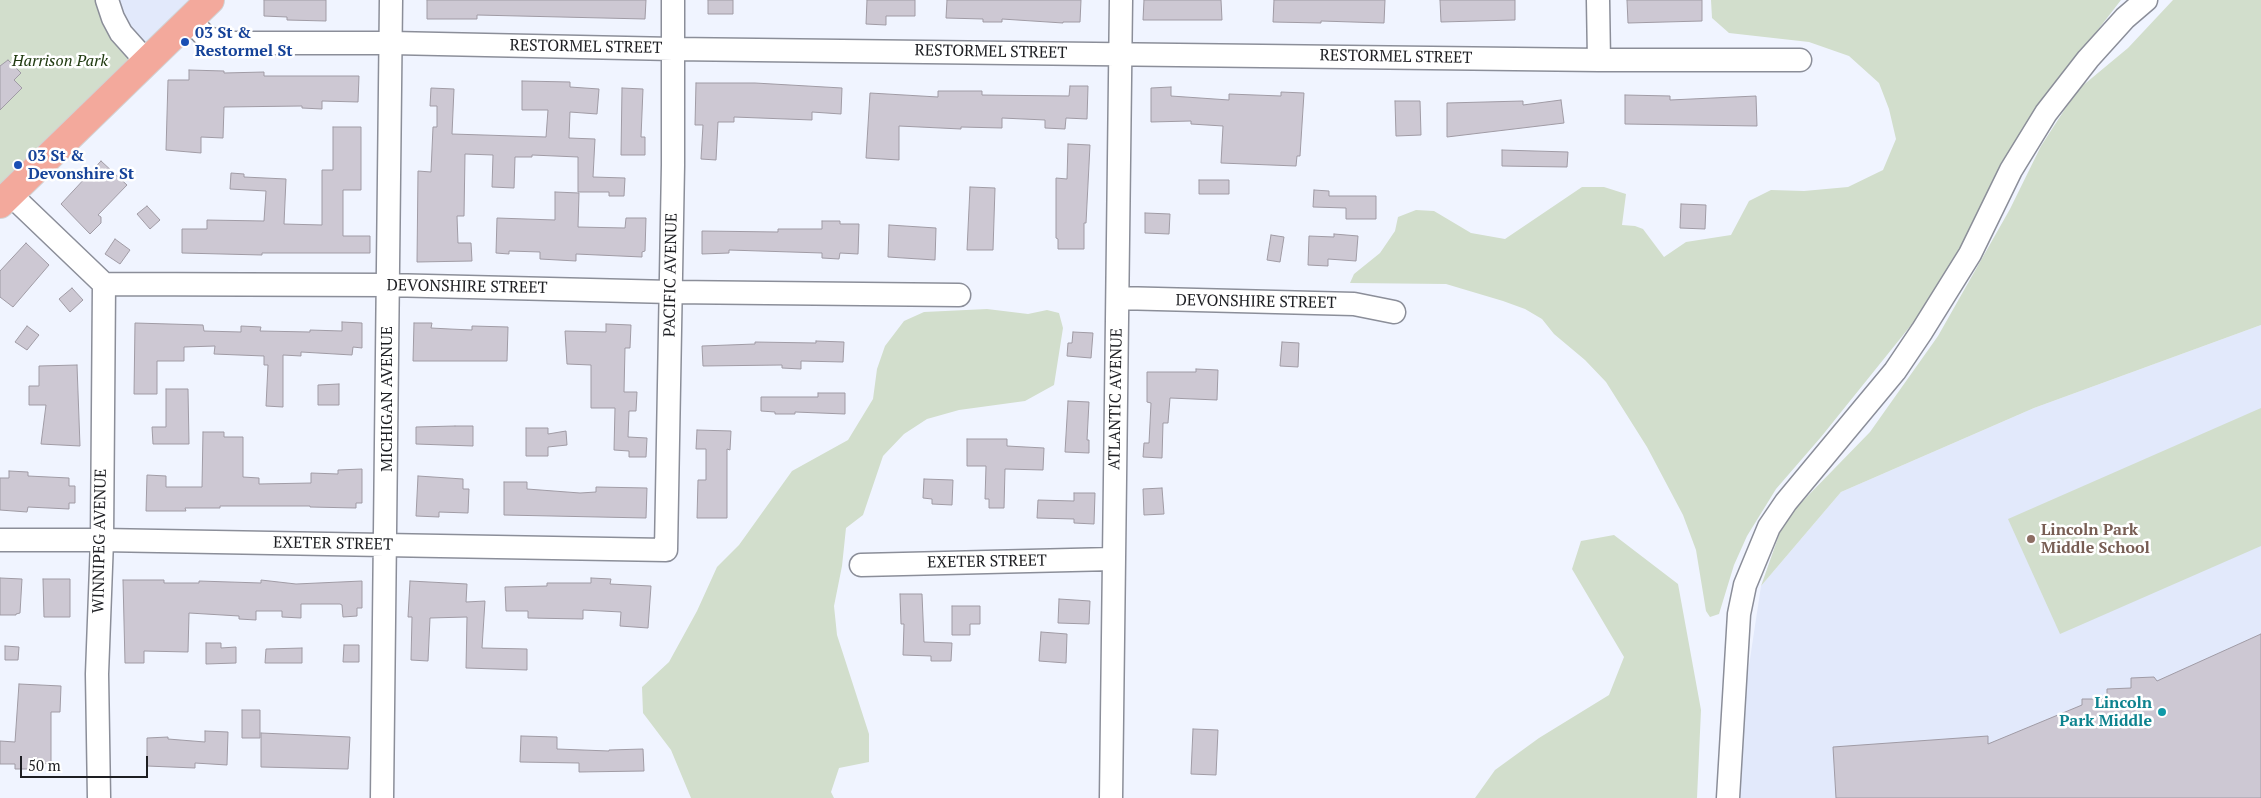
<!DOCTYPE html>
<html>
<head>
<meta charset="utf-8">
<style>
  body { margin:0 }
  #map { position:relative; width:2261px; height:798px; overflow:hidden; background:#f0f4ff; font-family:"PT Serif",serif }
  canvas { display:block }
  .scale { position:absolute; left:20px; top:756px; width:128px; height:22px; box-sizing:border-box; border:2px solid #1d1e22; border-top:0; padding-left:6px; font-size:15px; line-height:18px; white-space:nowrap; color:#1d1e22; -webkit-text-stroke:4px #fff; paint-order:stroke }
</style>
</head>
<body>
<div id="map">
<canvas width="2261" height="798"></canvas>
<div class="scale">50 m</div>
</div>
<script>
const context = document.querySelector('canvas').getContext('2d');
context.lineJoin = 'round';
function paint(path, color) { context.fillStyle = color; context.fill(path, 'evenodd'); }
const shape = rows => new Path2D(rows.map(r => 'M' + r).join(''));
function stroke(path, color, width, dash) { context.strokeStyle = color; context.lineWidth = width; context.lineCap = dash ? 'butt' : 'round'; context.setLineDash(dash || []); context.stroke(path); }
function drawText(font, color, halo, rows, align = 'center') {
  context.font = font + ' "PT Serif",serif'; context.lineWidth = 5; context.setLineDash([]); context.textBaseline = 'middle'; context.strokeStyle = halo; context.fillStyle = color; for (const [text, x, y, turn = 0] of rows) {
    context.save(); context.translate(x, y); context.rotate((+turn || 0) * Math.PI / 180); context.textAlign = isNaN(turn) ? turn : align; if (halo) context.strokeText(text, 0, 0); context.fillText(text, 0, 0); context.restore();
  }
}
const built = shape([
  [107,0,210,0,147,62],
  [2261,325,2261,798,1729,798,1761,586,1841,492,2034,408]
]);
const green = shape([
  [0,0,107,0,147,62,0,204],
  [1711,0,2121,0,2042,102,1955,258,1916,319,1821,437,1776,489,1747,536,1734,565,1719,614,1710,617,1706,611,1696,550,1683,515,1647,447,1606,382,1585,360,1554,334,1542,319,1525,309,1503,301,1446,284,1350,283,1354,274,1380,253,1395,231,1398,217,1416,210,1434,211,1471,233,1505,239,1582,187,1604,187,1626,194,1622,225,1635,226,1643,229,1664,257,1686,242,1731,235,1749,201,1771,190,1804,191,1848,187,1883,170,1896,139,1889,109,1879,83,1849,56,1809,42,1729,33,1712,18],
  [2173,0,2261,0,2261,325,2034,408,1841,492,1761,586,1780,532,1796,508,1870,432,1938,336,2010,209,2041,146,2065,109,2081,87,2128,48],
  [987,309,1028,314,1047,310,1059,313,1063,328,1054,385,1025,401,959,410,927,419,904,434,883,456,863,515,846,528,842,566,834,606,837,635,869,734,869,762,839,768,831,792,834,798,691,798,671,750,643,713,642,687,669,662,697,611,717,567,739,545,792,471,848,440,873,399,877,369,885,346,904,321,924,312],
  [2261,408,2261,546,2060,634,2008,519],
  [1614,535,1678,584,1701,710,1697,798,1475,798,1495,770,1539,738,1609,695,1624,657,1572,569,1581,541]
]);
const building = shape([
  [264,0,326,0,326,21,287,20,287,17,264,16,264,0],
  [427,0,646,0,645,19,477,15,477,19,427,19,427,0],
  [708,0,733,0,733,14,708,14,708,0],
  [867,0,915,0,915,16,886,16,886,25,866,24,867,0],
  [947,0,1081,0,1080,22,1063,22,1063,23,1002,19,1002,22,983,22,983,19,946,18,947,0],
  [1144,0,1221,0,1222,20,1143,20,1144,0],
  [1274,0,1385,0,1384,23,1321,21,1321,23,1273,22,1274,0],
  [1440,0,1515,0,1515,20,1441,22,1440,0],
  [1627,0,1702,0,1702,21,1628,23,1627,0],
  [8,60,21,73,14,80,22,88,0,110,0,66,8,60],
  [189,70,224,71,224,73,264,72,264,76,359,76,358,102,322,101,322,109,302,108,302,106,224,107,223,138,201,137,201,153,166,150,168,80,189,80,189,70],
  [522,81,570,82,570,87,599,89,597,114,570,112,569,138,595,139,593,177,625,178,624,196,609,196,609,192,578,192,578,157,532,155,532,157,515,157,514,188,492,187,493,155,465,154,464,216,457,216,458,243,471,243,472,261,417,262,418,171,431,172,433,127,437,127,437,106,430,106,431,88,454,89,452,134,546,137,548,110,522,110,522,81],
  [696,83,755,83,842,88,841,114,812,112,812,120,734,117,734,122,718,122,716,160,701,159,703,125,695,125,696,83],
  [1070,86,1088,86,1087,119,1066,118,1065,129,1045,128,1045,120,1002,118,1002,128,961,127,961,129,899,126,899,160,866,158,870,93,938,97,938,91,982,91,982,95,1069,96,1070,86],
  [1171,87,1171,96,1229,100,1229,94,1281,96,1281,92,1304,93,1300,156,1297,156,1296,166,1221,163,1223,126,1191,124,1191,121,1151,122,1151,88,1171,87],
  [622,88,643,89,641,137,645,137,645,155,621,155,622,88],
  [1625,95,1670,96,1670,100,1756,96,1757,126,1625,124,1625,95],
  [1561,100,1564,123,1447,137,1447,103,1523,101,1523,105,1561,100],
  [1395,101,1420,101,1421,135,1396,136,1395,101],
  [333,127,361,127,361,190,343,190,343,236,370,236,370,253,262,253,262,255,182,253,182,229,207,229,207,220,264,221,266,191,230,189,231,173,244,174,244,177,286,179,284,224,322,225,322,170,333,170,333,127],
  [1068,144,1090,145,1086,223,1084,223,1084,249,1058,249,1058,239,1056,238,1056,178,1067,179,1068,144],
  [1502,150,1568,152,1567,167,1502,166,1502,150],
  [101,161,127,185,98,215,101,217,101,223,90,234,61,204,101,161],
  [1199,180,1229,180,1229,194,1199,194,1199,180],
  [970,187,995,188,993,250,967,250,970,187],
  [1314,190,1329,191,1329,196,1376,196,1376,219,1346,219,1346,208,1313,207,1314,190],
  [555,192,579,193,578,227,625,228,626,218,646,218,645,251,642,252,642,257,576,254,576,261,540,259,540,252,509,251,509,254,496,253,497,218,555,220,555,192],
  [1681,204,1706,205,1705,229,1680,228,1681,204],
  [147,206,160,220,150,229,137,214,147,206],
  [1145,213,1170,214,1169,234,1145,233,1145,213],
  [822,221,840,221,840,224,859,224,858,254,840,253,839,259,822,258,822,253,729,250,729,253,702,254,702,231,778,232,778,229,822,229,822,221],
  [889,225,936,228,935,260,888,257,889,225],
  [1334,234,1358,236,1356,261,1328,259,1328,266,1308,265,1309,236,1334,237,1334,234],
  [1271,235,1284,237,1280,262,1267,260,1271,235],
  [115,239,130,250,120,264,105,254,115,239],
  [26,243,49,265,13,307,0,297,0,271,26,243],
  [72,288,83,300,70,312,59,299,72,288],
  [342,322,362,323,362,348,353,347,352,355,301,352,301,356,283,355,283,407,266,406,268,365,264,365,264,356,214,354,215,346,184,347,184,361,157,361,157,394,134,394,135,323,203,325,204,331,241,332,241,326,261,327,260,331,310,332,310,330,342,331,342,322],
  [414,323,432,323,431,328,450,329,472,330,472,326,508,327,507,361,413,361,414,323],
  [606,324,631,325,630,348,625,348,624,392,637,392,636,411,629,411,628,437,647,438,646,457,629,457,629,451,614,450,615,408,591,408,591,365,567,364,565,331,606,332,606,324],
  [27,326,39,335,27,350,15,342,27,326],
  [1073,332,1093,333,1091,358,1067,356,1068,343,1072,343,1073,332],
  [816,341,844,342,843,362,801,361,801,369,782,368,782,365,703,366,702,346,755,344,755,342,816,343,816,341],
  [1282,342,1299,343,1298,367,1280,366,1282,342],
  [77,365,80,446,41,444,46,405,29,405,29,386,39,386,39,366,77,365],
  [1196,369,1218,370,1217,400,1170,398,1168,423,1163,423,1162,458,1143,457,1144,443,1149,443,1151,403,1147,402,1147,372,1196,372,1196,369],
  [339,384,339,405,318,405,318,385,339,384],
  [166,389,188,389,189,444,153,444,152,427,166,427,166,389],
  [818,393,845,393,845,414,795,412,795,414,775,414,775,412,761,411,761,397,818,397,818,393],
  [1068,401,1089,402,1087,440,1089,440,1089,453,1065,452,1068,401],
  [455,426,473,426,473,446,416,444,416,427,455,426],
  [526,428,548,428,548,434,566,431,567,445,548,447,548,456,526,456,526,428],
  [697,430,731,431,730,450,727,449,727,518,697,518,698,480,706,480,706,449,696,449,697,430],
  [203,432,224,432,224,437,243,437,243,477,259,478,259,484,311,483,311,473,338,474,338,470,362,469,362,503,356,503,356,508,310,507,310,506,220,506,220,508,185,508,186,511,146,511,147,475,166,476,166,487,202,487,203,432],
  [967,439,1007,439,1007,446,1044,448,1043,470,1005,469,1004,508,989,508,989,499,985,499,986,466,967,466,967,439],
  [9,471,28,472,28,476,69,478,69,486,75,486,75,503,69,503,69,509,28,507,27,512,0,510,0,478,9,478,9,471],
  [418,476,463,479,463,489,469,489,468,513,439,512,439,517,416,516,418,476],
  [924,479,953,480,952,505,932,504,932,499,923,498,924,479],
  [504,482,527,482,527,489,580,493,596,492,596,487,647,488,646,518,504,515,504,482],
  [1162,488,1164,514,1144,515,1143,489,1162,488],
  [1074,493,1095,493,1094,524,1074,523,1074,519,1037,518,1038,500,1074,501,1074,493],
  [0,578,22,579,20,613,16,614,16,615,0,615,0,578],
  [591,578,611,579,610,584,651,586,648,628,620,626,621,612,583,610,583,619,528,618,528,611,506,611,505,587,547,586,547,583,591,583,591,578],
  [43,579,70,579,70,617,44,617,43,579],
  [123,580,164,580,164,583,199,583,199,581,261,583,261,580,296,584,362,581,362,608,357,608,357,616,343,617,342,605,340,604,301,604,301,618,282,617,282,611,256,611,256,620,239,619,239,616,189,613,188,652,144,651,144,663,125,663,123,580],
  [410,581,467,584,466,602,485,601,482,648,527,649,527,670,466,668,467,617,430,618,428,661,411,660,412,617,408,617,410,581],
  [900,594,922,594,924,642,952,643,951,661,931,661,931,656,903,655,904,624,901,624,900,594],
  [1059,599,1090,601,1089,624,1058,623,1059,599],
  [952,606,980,606,980,624,970,624,970,635,952,635,952,606],
  [1041,632,1067,634,1066,663,1039,661,1041,632],
  [2261,634,2261,798,1836,798,1833,747,1988,736,1988,744,2082,705,2082,699,2107,699,2107,689,2131,688,2131,678,2154,677,2157,681,2261,634],
  [206,643,221,643,221,648,236,647,236,663,206,664,206,643],
  [344,645,359,645,359,662,343,662,344,645],
  [5,646,19,647,18,660,5,660,5,646],
  [302,648,302,663,265,663,266,649,302,648],
  [19,684,61,686,60,712,51,712,51,764,32,763,32,769,15,769,15,764,0,764,0,741,15,742,19,684],
  [242,710,260,710,260,738,242,738,242,710],
  [1193,729,1218,730,1216,775,1191,774,1193,729],
  [205,731,228,732,227,765,195,763,195,768,147,766,147,738,168,737,168,739,205,742,205,731],
  [261,733,350,737,348,769,261,767,261,733],
  [521,736,557,737,557,749,609,751,609,750,643,749,644,771,579,772,579,763,520,762,521,736]
]);
const minor = shape([
  [107,0,113,18,121,33,147,62],
  [1598,0,1599,60],
  [190,20,206,37,224,43,392,43,673,49,1599,60,1800,60],
  [10,194,104,284,387,285,671,292,959,295],
  [1118,298,1354,304,1394,312],
  [0,540,102,540,666,550,673,165,673,0],
  [861,565,1113,559],
  [99,798,97,674,102,540,104,284],
  [382,798,391,0],
  [1111,798,1121,0],
  [1728,798,1739,614,1745,585,1769,527,1786,502,1895,371,1922,331,1970,254,2011,170,2046,113,2088,59,2125,18,2146,0]
]);
const major = shape([
  [0,204,210,0]
]);
const markers = [
  [185,42,5,"#1a4fb4"],
  [18,165,5,"#1a4fb4"],
  [2031,539,5,"#8d6e63"],
  [2162,712,5,"#0f9aa8"]
];
const transitNames = [
  ["03 St &",195,33],
  ["Restormel St",195,51],
  ["03 St &",28,156],
  ["Devonshire St",28,174]
];
const streetNames = [
  ["RESTORMEL STREET",586,47,1],
  ["RESTORMEL STREET",991,52,1],
  ["RESTORMEL STREET",1396,57,1],
  ["PACIFIC AVENUE",671,275,-89],
  ["DEVONSHIRE STREET",467,287,1],
  ["DEVONSHIRE STREET",1256,302,1],
  ["MICHIGAN AVENUE",387,399,-90],
  ["ATLANTIC AVENUE",1116,399,-89],
  ["WINNIPEG AVENUE",100,541,-89],
  ["EXETER STREET",333,544,1],
  ["EXETER STREET",987,562,-1]
];
const parkNames = [
  ["Harrison Park",60,61]
];
const educationNames = [
  ["Lincoln Park",2041,530],
  ["Middle School",2041,548]
];
const cultureNames = [
  ["Lincoln",2152,703],
  ["Park Middle",2152,721]
];
paint(built, '#e2e9fb');
paint(green, '#d2decc');
paint(building, '#cdc8d3');
stroke(building, '#a09ba5', 1);
stroke(minor, '#8b8e99', 25);
stroke(major, '#d2d2d3', 30);
stroke(minor, '#fff', 22);
stroke(major, '#f3a99c', 28);
for (const [x, y, r, color] of markers) { const dot = new Path2D(); dot.arc(x, y, r, 0, 2 * Math.PI); context.fillStyle = color; context.fill(dot); stroke(dot, '#fff', 2); }
drawText('bold 16px', '#164399', '#fff', transitNames, 'left');
drawText('16px', '#1d1e22', '#fff', streetNames);
drawText('italic 16px', '#213b11', '#fff', parkNames);
drawText('bold 16px', '#785e54', '#fff', educationNames, 'left');
drawText('bold 16px', '#0d838f', '#fff', cultureNames, 'right');
</script>
</body>
</html>
